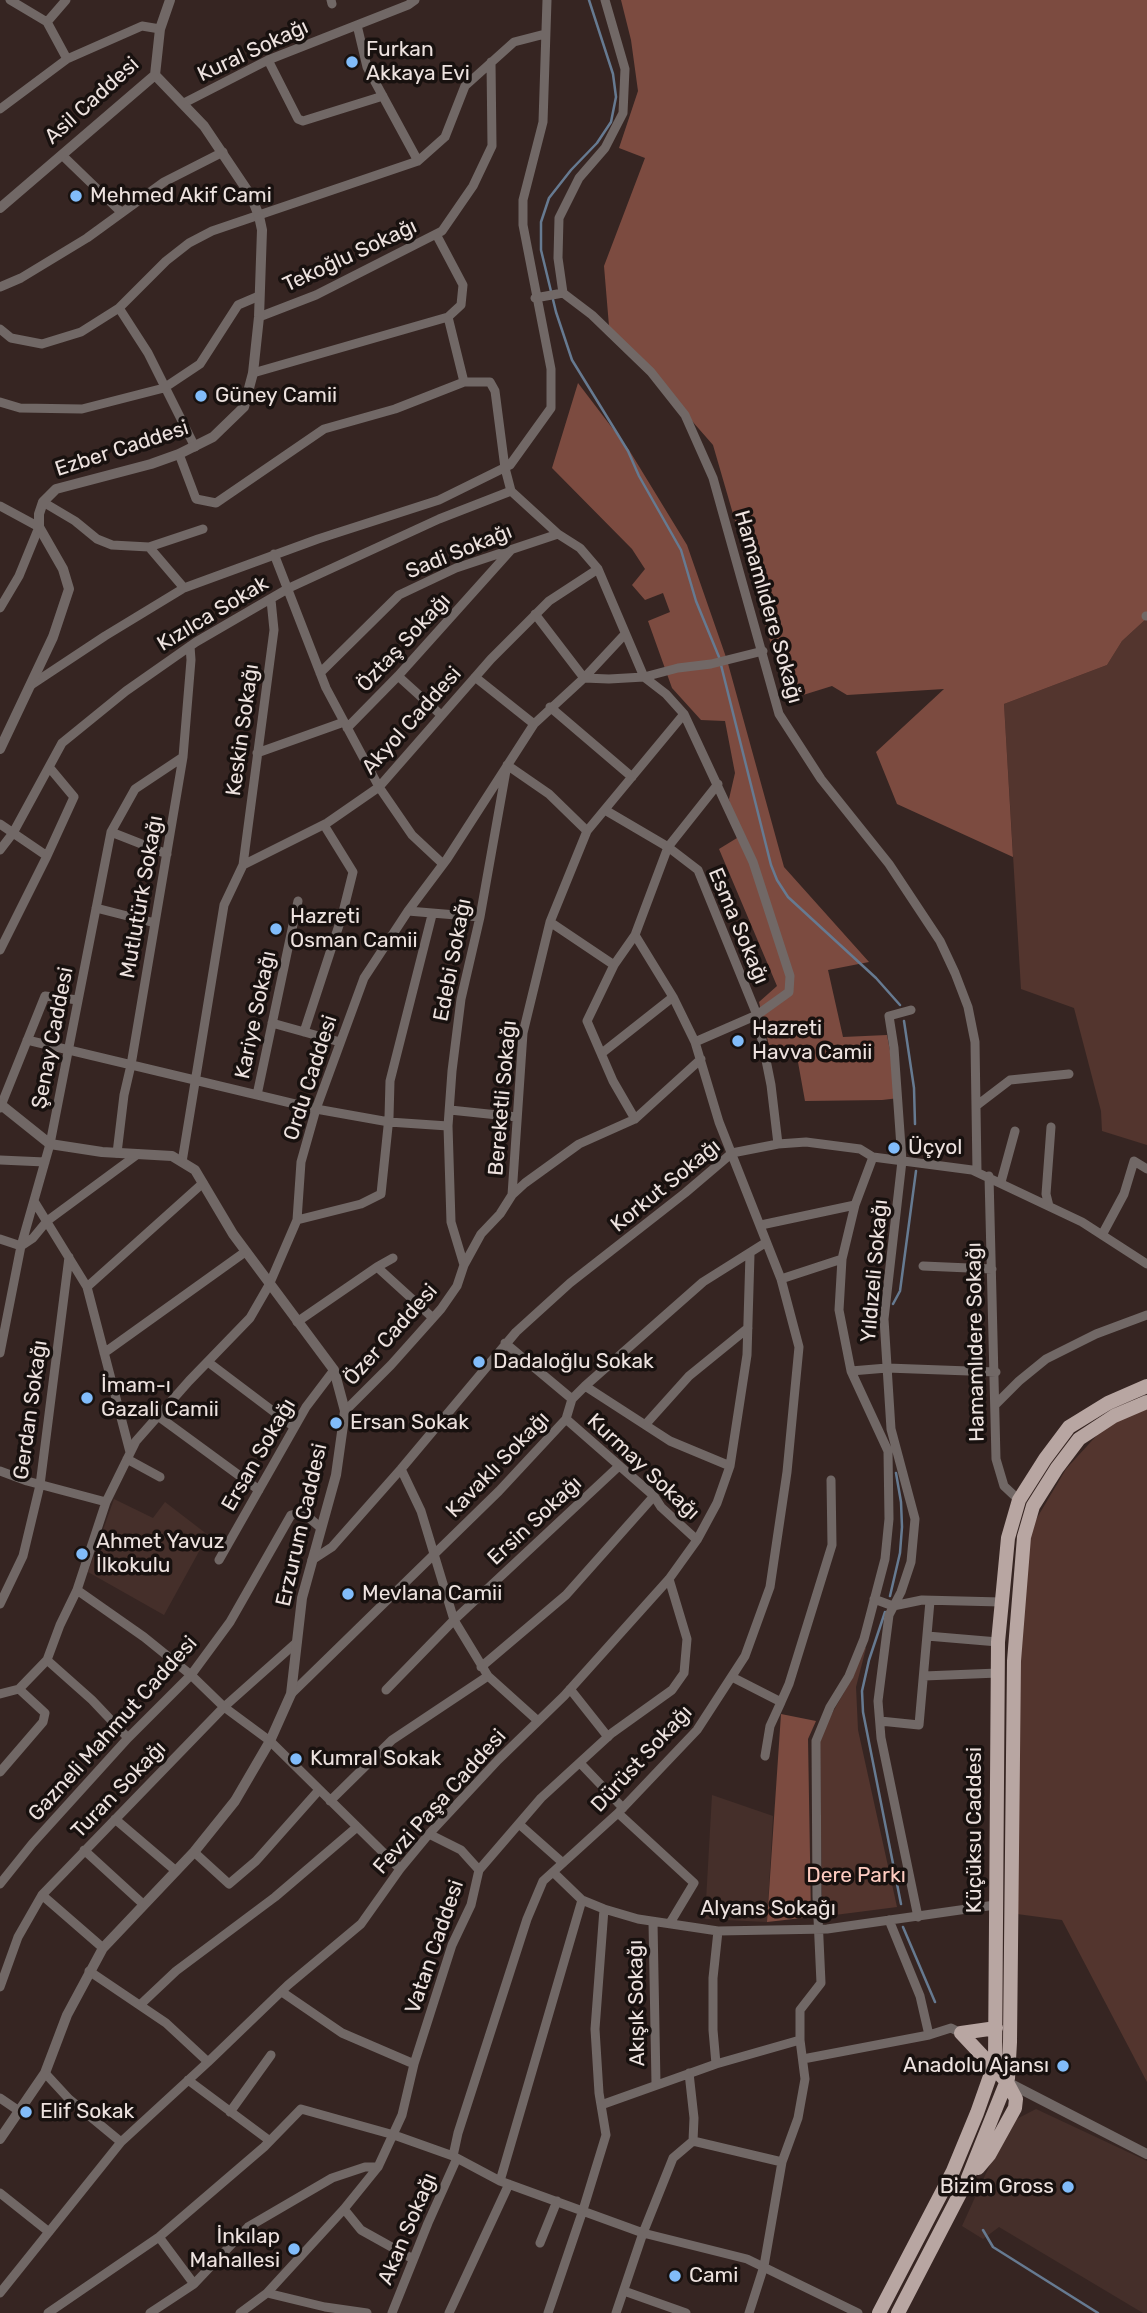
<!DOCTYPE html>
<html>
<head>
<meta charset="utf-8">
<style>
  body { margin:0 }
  canvas { display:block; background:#362522 }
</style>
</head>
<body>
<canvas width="1147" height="2313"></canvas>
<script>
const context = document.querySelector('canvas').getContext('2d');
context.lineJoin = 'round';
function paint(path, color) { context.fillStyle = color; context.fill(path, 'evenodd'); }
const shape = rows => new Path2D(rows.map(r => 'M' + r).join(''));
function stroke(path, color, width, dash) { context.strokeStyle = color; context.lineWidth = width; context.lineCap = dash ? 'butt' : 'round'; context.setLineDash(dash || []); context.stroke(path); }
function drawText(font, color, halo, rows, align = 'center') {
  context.font = font + ' Rubik,sans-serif'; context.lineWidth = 7; context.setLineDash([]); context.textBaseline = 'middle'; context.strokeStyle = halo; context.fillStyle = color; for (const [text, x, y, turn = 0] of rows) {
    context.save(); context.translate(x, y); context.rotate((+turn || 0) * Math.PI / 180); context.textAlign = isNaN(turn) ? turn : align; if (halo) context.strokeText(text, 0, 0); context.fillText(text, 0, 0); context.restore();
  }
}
const built = shape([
  [114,1499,153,1518,165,1502,208,1535,164,1615,88,1572],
  [712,1795,773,1816,767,1922,705,1919],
  [1036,2109,1147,2161,1147,2313,1143,2313,999,2227,983,2239,962,2226,1009,2123]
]);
const green = shape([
  [1147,618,1147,1145,1102,1131,1101,1111,1074,1008,1021,989,1004,704,1107,665,1122,641],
  [1147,1407,1147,2082,1062,1920,1017,1914,1016,1667,1031,1528,1066,1469,1109,1422],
  [864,1648,866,1648,856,1687,858,1730,897,1907,827,1916,822,1910,820,1741,823,1729,853,1677]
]);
const forest = shape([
  [621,0,1147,0,1147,618,1122,641,1107,665,1004,704,1013,857,897,804,876,752,944,689,847,695,832,686,787,700,713,445,609,326,604,266,645,158,619,148,638,91,631,40],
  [578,383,629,450,687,545,727,660,784,867,869,962,828,970,843,1037,887,1035,899,1098,882,1100,805,1101,796,1051,771,1055,759,1002,777,986,719,849,737,838,729,799,735,773,725,721,701,720,672,688,648,621,670,612,663,593,645,600,632,585,645,569,632,549,552,468],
  [781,1714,816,1721,808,1739,811,1917,767,1922]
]);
const stream = shape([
  [589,0,613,74,616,97,611,122,597,143,571,170,549,198,541,222,541,250,556,312,572,360,628,451,639,476,681,550,696,601,719,657,771,865,777,880,788,897,876,978,900,1005],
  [904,1021,914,1088,915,1124],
  [893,1304,900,1291,916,1171],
  [890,1596,900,1553,902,1527,901,1502,896,1473],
  [885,1612,869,1660,862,1691,863,1712,901,1904],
  [903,1927,935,2002],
  [983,2230,993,2247,1098,2313]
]);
const minor = shape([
  [331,0,332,4],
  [47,22,66,0],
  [357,25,367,67,418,161],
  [67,59,142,26,160,29],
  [268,60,298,119,303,121,383,96],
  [184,103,268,60,408,5,415,0],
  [0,109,67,59,47,22,10,0],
  [62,155,121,212],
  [436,234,463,285,461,305,448,317],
  [0,287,21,278,87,238,164,182,223,152],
  [563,293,558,258,559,218,579,178,605,148,623,113,625,69,605,0],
  [535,298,563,293,592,315,651,372,685,415,713,478,779,714,821,779,889,864,940,941,955,973,968,1007,975,1042,977,1172],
  [119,308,148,353,195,447],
  [259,317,316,295,442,231,473,186,492,146,491,62],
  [0,329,11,338,42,344,81,332,119,308,166,261,189,243,212,231,418,161,445,137,465,86,514,42,545,34],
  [464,382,490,382,495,391,505,468,511,491,558,534,580,548,598,569,644,677,666,694,684,714,753,862,790,976,789,992,757,1015,695,1042],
  [0,402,20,408,82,409,164,388,200,364,238,305,259,296],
  [179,454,196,499,216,503,324,429,395,409,464,382,448,317,253,373],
  [43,502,75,521,97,539,112,545,149,547,184,588],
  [0,506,39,527,19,576,0,608],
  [149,547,203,529],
  [274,554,326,688,379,787,412,835,443,864],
  [535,614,584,678,609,679,644,677,678,668,711,664,763,651],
  [1146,616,1147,616],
  [320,673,399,595,456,568,558,534],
  [398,676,441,715],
  [475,677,534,724],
  [31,685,105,636,184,588,318,539,439,500,510,465,551,408,551,369,523,225,523,200,543,122,547,0],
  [550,707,632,777],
  [347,728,398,676,511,550],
  [257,753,344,722],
  [605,810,668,847,698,870,757,1015,771,1085,778,1144],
  [0,824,47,856,0,950],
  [111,832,167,854],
  [0,850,13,833,62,743,126,691,196,642,289,588,439,519,511,491],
  [47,856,74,797,49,767],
  [243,865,274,630,271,600],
  [96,908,155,923],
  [408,911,480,917],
  [550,922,614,965],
  [911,1010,889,1016,894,1048,902,1161,884,1319,891,1429,915,1519,911,1562,901,1592,889,1615,878,1701,881,1738,918,1917],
  [272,1023,340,1042],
  [304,1032,342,916,353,872,324,825],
  [27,1040,316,1109,389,1122,448,1126],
  [602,1053,673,997],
  [257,1095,298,901],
  [976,1106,1010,1080,1069,1074],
  [0,1108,45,996,78,1000],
  [450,1110,517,1117],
  [635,1119,613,1081,587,1021,614,965,635,935,668,847,718,784],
  [117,1153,124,1095,131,1065,183,757,191,660,190,646],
  [0,1160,45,1162],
  [182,1162,224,905,243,865,327,823,379,787,491,659,549,601,598,569],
  [989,1176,996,1459,1004,1486,1019,1500],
  [1001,1182,1015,1131],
  [512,1195,523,1033,550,922,587,831,684,714],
  [34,1201,87,1287,130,1452],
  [1049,1206,1046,1194,1051,1127],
  [297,1220,361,1204,381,1194,389,1117,390,1081,432,915],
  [761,1225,855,1205],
  [1102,1235,1124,1194,1134,1161,1147,1169],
  [0,1239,21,1246,33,1238,47,1221,138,1154],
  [464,1265,451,1222,448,1126,452,1071,461,999,480,917,507,765,549,794,587,831],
  [923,1266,992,1269],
  [377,1267,393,1258],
  [781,1279,842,1259],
  [87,1287,203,1183],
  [297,1322,377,1267,433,1318],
  [505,1343,572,1399],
  [0,1353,21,1246,50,1144,111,832,135,789,183,757],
  [104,1353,245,1252],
  [208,1362,294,1427],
  [851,1371,887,1368,996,1372],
  [585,1386,670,1441,730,1466],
  [995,1405,1019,1381,1046,1359,1096,1334,1147,1315],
  [345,1411,391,1365,441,1309,457,1286,464,1265,481,1234,500,1214,512,1195,525,1183,579,1144,635,1119,701,1059],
  [158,1416,259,1490],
  [566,1419,654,1496,661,1507,697,1540],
  [645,1425,689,1376,748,1328],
  [127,1459,160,1477],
  [401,1469,421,1511,454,1620,488,1676,538,1721],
  [0,1471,27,1481,106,1502],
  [219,1560,306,1407,334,1370],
  [312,1560,332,1547,401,1469,516,1332,570,1283,685,1193,732,1153,778,1144,806,1142,860,1149,873,1157,972,1170,1082,1222,1147,1264],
  [77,1590,144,1637,191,1675,224,1707,270,1741,400,1869],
  [874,1599,893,1606,922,1600,1001,1602],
  [0,1604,23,1556,40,1485,69,1257],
  [927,1636,998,1642],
  [47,1660,92,1700,128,1738],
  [481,1667,566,1595,654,1496],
  [924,1676,998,1673],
  [732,1677,781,1702,789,1684,832,1545,831,1480],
  [570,1689,608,1737],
  [386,1690,454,1620,619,1466],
  [0,1694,19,1689,47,1660,60,1625,77,1590,106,1502,136,1441,189,1381,250,1318,269,1285,297,1220,301,1162,316,1109,364,978,408,911,447,859,534,724,584,678,625,634],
  [291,1694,499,1491,566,1419,572,1399,585,1386,703,1282,765,1243],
  [880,1721,919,1725,930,1601],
  [765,1756,770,1726,781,1702],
  [580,1763,623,1808],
  [0,1772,43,1722,45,1713,19,1689],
  [330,1801,392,1740,488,1676],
  [618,1813,694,1883,670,1923],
  [115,1819,176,1871],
  [519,1824,563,1863],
  [429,1834,461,1850,479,1870],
  [84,1850,143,1904],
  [194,1852,229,1884,256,1861,319,1790],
  [553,1872,582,1900,604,1909,638,1919,718,1931,827,1929,995,1905],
  [0,1884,32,1844,128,1738,191,1675,230,1622,291,1515,299,1513,307,1516,321,1528],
  [42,1895,103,1948],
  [889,1920,920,1996,929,2035],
  [653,1922,656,2084],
  [89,1971,166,2023,208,2062],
  [0,1987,18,1937,42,1895,224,1707,297,1642],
  [282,1992,342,2033,414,2064],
  [140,2005,176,1971,275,1897,357,1827],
  [800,2040,800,2010,821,1983,817,1896,816,1741,830,1707,849,1676,864,1639,885,1559,889,1519,888,1451,851,1371,839,1310,842,1259,855,1205,873,1157],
  [803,2059,929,2035,951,2028,961,2033],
  [716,2064,713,2030,713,1978,718,1931],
  [45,2073,69,2099,121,2142],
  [689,2073,694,2118,693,2141],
  [188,2080,270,2141],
  [0,2098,19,2111],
  [601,2105,716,2064,800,2040,805,2079,798,2118,782,2162,764,2266,749,2313],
  [230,2112,271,2055],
  [453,2156,458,2133,527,1919,543,1881,618,1813,697,1730,745,1656,770,1587,787,1472,799,1347,781,1279,719,1122,695,1042,673,997,635,935],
  [500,2181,582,1900],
  [0,2193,49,2232],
  [344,2209,361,2230,413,2259],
  [159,2237,194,2284],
  [540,2243,557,2201],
  [624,2291,686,2313],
  [0,2293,121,2142,208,2062,288,1985,361,1924,400,1869,429,1834,498,1760,564,1696,669,1579,697,1540,717,1503,730,1466,747,1355,750,1254],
  [267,2293,325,2307,367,2313],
  [48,2313,159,2237,264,2147,301,2109,394,2135,453,2156,500,2181,643,2233,747,2259,858,2313],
  [150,2313,194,2284,248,2227,332,2178,365,2167,378,2167],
  [240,2313,267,2293,344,2209,378,2167,402,2115,414,2064,452,1945,471,1905,479,1870,541,1798,612,1733,672,1690,684,1673,687,1639,669,1579],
  [392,2313,428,2223,457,2158],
  [449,2313,509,2184],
  [548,2313,583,2210,606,2135,599,2093,595,2029,604,1909],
  [616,2313,643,2233,673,2158,693,2141,782,2162]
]);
const tertiary = shape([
  [0,208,155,75,160,29,170,0],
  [0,749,53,637,69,589,63,569,39,527,39,514,43,502,56,489,151,464,179,454,213,437,244,407,253,373,259,317,262,230,259,216,251,196,204,126,155,75],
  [0,1104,50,1144,102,1152,172,1156,195,1170,233,1234,334,1370,345,1411,336,1475,302,1598,291,1694,270,1741,235,1801,194,1852,103,1948,67,2015,45,2073,0,2139],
  [1007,2082,1147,2154]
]);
const primary = shape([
  [978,2168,989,2155,1015,2108,1016,2099,1007,2082,961,2033,996,2028],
  [879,2313,953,2171,977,2113,995,2062,998,1642,1008,1538,1019,1500,1045,1459,1069,1427,1108,1403,1147,1386],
  [898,2313,967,2180,1008,2078,1010,2042,1014,1661,1024,1537,1033,1506,1057,1468,1079,1439,1114,1416,1147,1402]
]);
const markers = [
  [352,62,7,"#81bcfa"],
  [76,196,7,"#81bcfa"],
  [201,396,7,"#81bcfa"],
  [276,929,7,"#81bcfa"],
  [738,1041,7,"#81bcfa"],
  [894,1148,7,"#81bcfa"],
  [479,1362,7,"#81bcfa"],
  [87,1398,7,"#81bcfa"],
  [336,1423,7,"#81bcfa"],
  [82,1554,7,"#81bcfa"],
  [348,1594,7,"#81bcfa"],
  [296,1759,7,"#81bcfa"],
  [1063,2066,7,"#81bcfa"],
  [26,2112,7,"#81bcfa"],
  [1068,2187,7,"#81bcfa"],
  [294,2249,7,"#81bcfa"],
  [675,2276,7,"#81bcfa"]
];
const poiNames = [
  ["Furkan",366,50],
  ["Akkaya Evi",366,74],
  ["Mehmed Akif Cami",90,196],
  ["Güney Camii",215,396],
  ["Hazreti",290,917],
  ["Osman Camii",290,941],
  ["Hazreti",752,1029],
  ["Havva Camii",752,1053],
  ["Üçyol",908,1148],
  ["Dadaloğlu Sokak",493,1362],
  ["İmam-ı",101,1386],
  ["Gazali Camii",101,1410],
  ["Ersan Sokak",350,1423],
  ["Ahmet Yavuz",96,1542],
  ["İlkokulu",96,1566],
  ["Mevlana Camii",362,1594],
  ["Kumral Sokak",310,1759],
  ["Anadolu Ajansı",1049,2066,"right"],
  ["Elif Sokak",40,2112],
  ["Bizim Gross",1054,2187,"right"],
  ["İnkılap",280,2237,"right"],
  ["Mahallesi",280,2261,"right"],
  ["Cami",689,2276]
];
const streetNames = [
  ["Kural Sokağı",253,51,-25],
  ["Asil Caddesi",92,101,-42],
  ["Tekoğlu Sokağı",350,256,-25],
  ["Ezber Caddesi",122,449,-18],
  ["Sadi Sokağı",459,552,-22],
  ["Hamamlıdere Sokağı",768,607,74],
  ["Kızılca Sokak",213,614,-31],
  ["Öztaş Sokağı",404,643,-47],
  ["Akyol Caddesi",412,721,-48],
  ["Keskin Sokağı",243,730,-82],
  ["Mutlutürk Sokağı",142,897,-80],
  ["Esma Sokağı",738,926,67],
  ["Edebi Sokağı",453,960,-79],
  ["Kariye Sokağı",256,1015,-78],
  ["Şenay Caddesi",53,1038,-79],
  ["Ordu Caddesi",311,1078,-72],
  ["Bereketli Sokağı",503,1098,-85],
  ["Korkut Sokağı",666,1186,-39],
  ["Yıldızeli Sokağı",875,1271,-85],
  ["Özer Caddesi",391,1335,-48],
  ["Hamamlıdere Sokağı",976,1342,-91],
  ["Gerdan Sokağı",31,1410,-82],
  ["Ersan Sokağı",259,1455,-60],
  ["Kavaklı Sokağı",498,1465,-46],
  ["Kurmay Sokağı",643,1467,43],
  ["Ersin Sokağı",535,1521,-43],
  ["Erzurum Caddesi",302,1525,-77],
  ["Gazneli Mahmut Caddesi",113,1729,-48],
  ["Dürüst Sokağı",642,1759,-47],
  ["Turan Sokağı",119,1790,-46],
  ["Fevzi Paşa Caddesi",440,1802,-48],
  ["Küçüksu Caddesi",975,1830,-90],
  ["Alyans Sokağı",768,1909],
  ["Vatan Caddesi",435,1947,-71],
  ["Akışık Sokağı",637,2003,-91],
  ["Akan Sokağı",408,2229,-67]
];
const parkNames = [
  ["Dere Parkı",856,1876]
];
paint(built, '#452f2a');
paint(green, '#53352e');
paint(forest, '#7c4b40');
stroke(stream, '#667a91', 2.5);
stroke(minor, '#716866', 9);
stroke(tertiary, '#716866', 10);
stroke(primary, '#b8a6a2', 14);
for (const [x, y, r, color] of markers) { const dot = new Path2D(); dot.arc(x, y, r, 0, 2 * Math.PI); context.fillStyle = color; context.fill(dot); stroke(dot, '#18110f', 2.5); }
drawText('21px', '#ede2df', '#18110f', poiNames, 'left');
drawText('21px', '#ede2df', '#18110f', streetNames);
drawText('21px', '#feccc1', '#18110f', parkNames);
</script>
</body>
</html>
